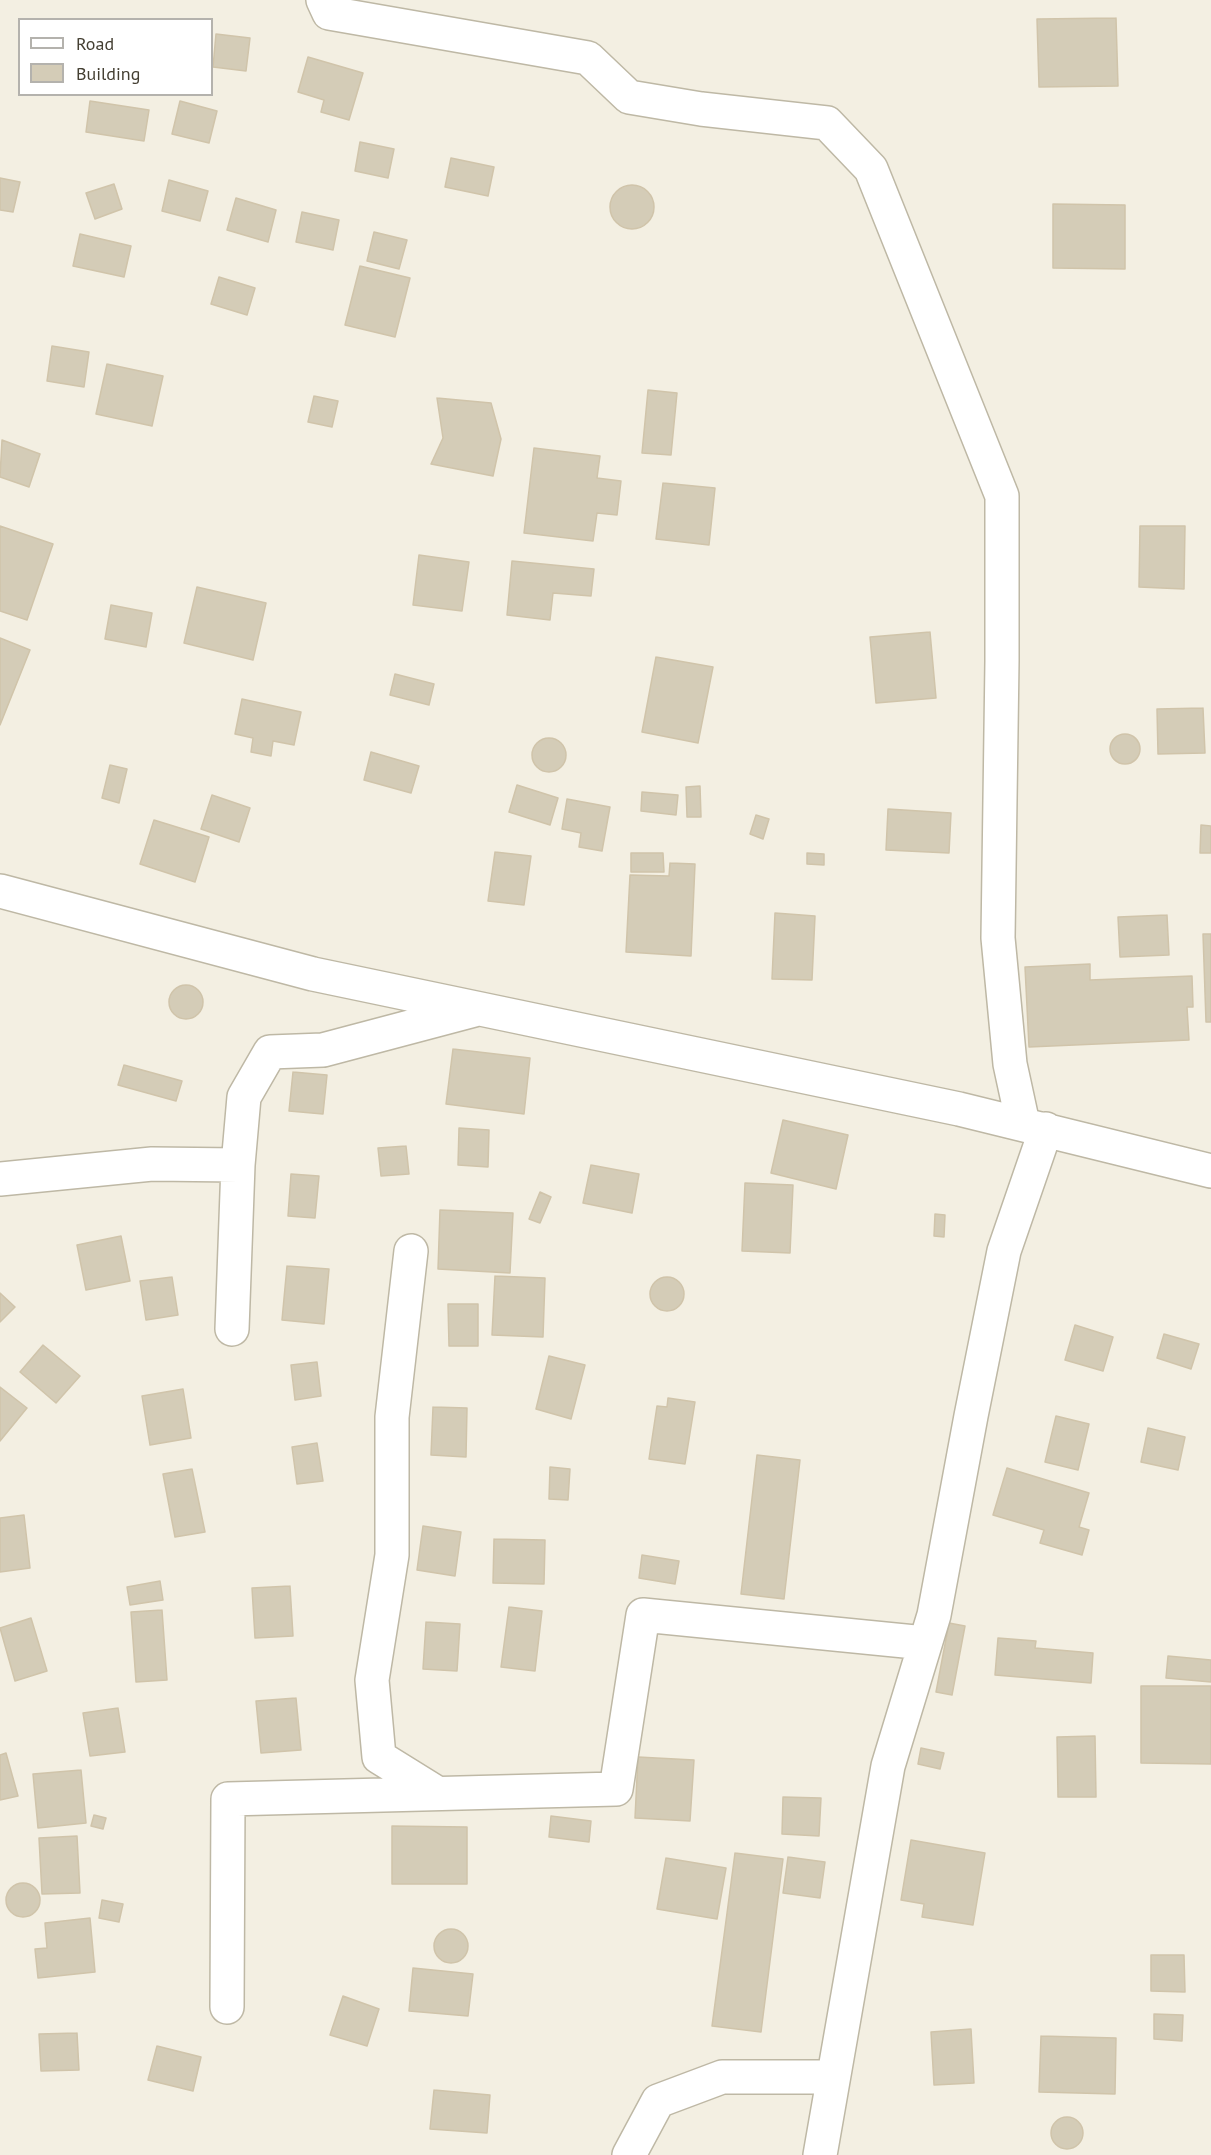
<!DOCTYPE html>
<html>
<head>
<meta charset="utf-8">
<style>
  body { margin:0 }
  #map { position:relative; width:1211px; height:2155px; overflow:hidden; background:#f3efe2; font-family:"PT Sans",sans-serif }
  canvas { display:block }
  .legend { position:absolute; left:18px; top:18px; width:195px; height:78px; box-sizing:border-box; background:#fff; border:2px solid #b4b2ad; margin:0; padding:8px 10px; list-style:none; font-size:18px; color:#443f32 }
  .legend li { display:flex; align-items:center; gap:12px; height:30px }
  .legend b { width:30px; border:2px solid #b4b2ad }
</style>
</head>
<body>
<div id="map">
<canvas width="1211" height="2155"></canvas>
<ul class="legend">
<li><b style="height:8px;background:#fff"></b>Road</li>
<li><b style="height:16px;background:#d4ccb7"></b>Building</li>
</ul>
</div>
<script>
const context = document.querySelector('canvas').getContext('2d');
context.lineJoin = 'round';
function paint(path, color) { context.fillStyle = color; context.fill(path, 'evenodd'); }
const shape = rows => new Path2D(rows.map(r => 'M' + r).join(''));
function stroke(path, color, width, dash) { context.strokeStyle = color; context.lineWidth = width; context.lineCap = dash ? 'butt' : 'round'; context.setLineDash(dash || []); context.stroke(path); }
const building = shape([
  [1116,18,1118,86,1039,87,1037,19,1116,18],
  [216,34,250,38,246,71,213,67,216,34],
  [308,57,363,73,349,120,321,112,324,100,298,92,308,57],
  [90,101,149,110,144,141,86,132,90,101],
  [180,101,217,111,209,143,172,134,180,101],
  [360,142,394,149,388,178,355,171,360,142],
  [451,158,494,167,488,196,445,187,451,158],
  [0,178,20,182,13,212,0,210,0,178],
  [169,180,208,191,200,221,162,211,169,180],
  [114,184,122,209,95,219,86,193,114,184],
  '610 207a22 22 0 1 1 44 0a22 22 0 1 1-44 0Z',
  [236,198,276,210,268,242,227,230,236,198],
  [1053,204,1125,205,1125,269,1053,268,1053,204],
  [302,212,339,220,333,250,296,242,302,212],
  [374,232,407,240,399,269,367,261,374,232],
  [80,234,131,246,124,277,73,266,80,234],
  [360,266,410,278,395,337,345,325,360,266],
  [219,277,255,288,247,315,211,304,219,277],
  [52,346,89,352,84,387,47,381,52,346],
  [107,364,163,376,152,426,96,414,107,364],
  [648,390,677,393,671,455,642,453,648,390],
  [314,396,338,401,332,427,308,422,314,396],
  [437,398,491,403,501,439,493,476,431,464,443,438,437,398],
  [2,440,40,454,29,487,0,477,2,440],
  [534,448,600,456,597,478,621,481,617,515,597,513,593,541,524,533,534,448],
  [663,483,715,488,709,545,656,539,663,483],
  [0,526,53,544,27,620,0,611,0,526],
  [1140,526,1185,526,1184,589,1139,587,1140,526],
  [419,555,469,562,462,611,413,605,419,555],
  [512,561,594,569,591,596,553,593,550,620,507,615,512,561],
  [197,587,266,603,253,660,184,643,197,587],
  [111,605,152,613,146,647,105,639,111,605],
  [930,632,936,698,876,703,870,637,930,632],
  [0,638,30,650,0,725,0,638],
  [656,657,713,667,698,743,642,732,656,657],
  [395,674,434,684,429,705,390,695,395,674],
  [242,699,301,712,294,745,273,741,271,756,251,752,253,738,235,734,242,699],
  [1203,708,1205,753,1158,754,1157,709,1203,708],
  '1110 749a15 15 0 1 1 30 0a15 15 0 1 1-30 0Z',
  '532 755a17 17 0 1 1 34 0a17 17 0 1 1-34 0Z',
  [371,752,419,766,411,793,364,780,371,752],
  [110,765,127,769,119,803,102,798,110,765],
  [517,785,558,798,550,825,509,812,517,785],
  [700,786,701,817,687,817,686,787,700,786],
  [642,792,678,795,676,815,641,811,642,792],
  [212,795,250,808,239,842,201,829,212,795],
  [567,799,610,807,602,851,579,847,581,833,562,829,567,799],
  [888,809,951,813,949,853,886,850,888,809],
  [756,815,769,819,763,839,750,834,756,815],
  [154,820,209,837,195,882,140,864,154,820],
  [1201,825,1211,826,1211,853,1200,853,1201,825],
  [495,852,531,856,524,905,488,901,495,852],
  [631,853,663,853,664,872,631,872,631,853],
  [807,853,824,854,824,865,807,864,807,853],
  [670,863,695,864,691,956,626,952,630,875,669,876,670,863],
  [775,913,815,916,812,980,772,979,775,913],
  [1167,915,1169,955,1120,957,1118,917,1167,915],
  [1203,934,1211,934,1211,1022,1206,1022,1203,934],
  [1090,964,1090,980,1192,976,1193,1007,1187,1007,1189,1040,1029,1047,1025,967,1090,964],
  '169 1002a17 17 0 1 1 34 0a17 17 0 1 1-34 0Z',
  [453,1049,530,1058,524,1114,446,1104,453,1049],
  [124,1065,182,1081,176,1101,118,1085,124,1065],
  [293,1072,327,1075,323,1114,289,1111,293,1072],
  [783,1120,848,1135,836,1189,771,1173,783,1120],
  [459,1128,489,1130,488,1167,458,1165,459,1128],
  [406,1146,409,1174,381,1176,378,1148,406,1146],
  [591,1165,639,1174,632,1213,583,1203,591,1165],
  [291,1174,319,1176,315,1218,288,1216,291,1174],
  [745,1183,793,1185,790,1253,742,1251,745,1183],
  [540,1192,551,1197,540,1223,529,1219,540,1192],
  [440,1210,513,1213,510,1273,438,1269,440,1210],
  [935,1214,945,1215,944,1237,934,1236,935,1214],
  [121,1236,130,1281,86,1290,77,1245,121,1236],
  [287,1266,329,1269,324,1324,282,1320,287,1266],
  [495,1276,545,1278,543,1337,492,1335,495,1276],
  [172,1277,178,1315,146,1320,140,1281,172,1277],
  '650 1294a17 17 0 1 1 34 0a17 17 0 1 1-34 0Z',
  [0,1293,15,1307,0,1322,0,1293],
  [448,1304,478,1304,478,1346,449,1346,448,1304],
  [1075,1325,1113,1337,1103,1371,1065,1360,1075,1325],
  [1164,1334,1199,1344,1191,1369,1157,1358,1164,1334],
  [43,1345,80,1376,56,1403,20,1372,43,1345],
  [549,1356,585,1365,571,1419,536,1409,549,1356],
  [317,1362,321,1396,295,1400,291,1365,317,1362],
  [0,1387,27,1408,0,1441,0,1387],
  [183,1389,191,1438,150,1445,142,1396,183,1389],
  [668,1398,695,1402,685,1464,649,1459,657,1406,667,1407,668,1398],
  [433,1407,467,1408,466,1457,431,1455,433,1407],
  [1056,1416,1089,1424,1078,1470,1045,1462,1056,1416],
  [1148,1428,1185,1437,1178,1470,1141,1462,1148,1428],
  [317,1443,323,1481,297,1484,292,1447,317,1443],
  [757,1455,800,1460,784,1599,741,1594,757,1455],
  [550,1467,570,1469,568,1500,549,1499,550,1467],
  [1007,1468,1089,1493,1079,1527,1089,1530,1082,1555,1040,1543,1044,1530,993,1515,1007,1468],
  [192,1469,205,1532,175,1537,163,1474,192,1469],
  [24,1515,30,1568,0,1572,0,1518,24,1515],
  [423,1526,461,1532,455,1576,417,1570,423,1526],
  [494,1539,545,1540,544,1584,493,1583,494,1539],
  [642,1555,679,1561,675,1584,639,1578,642,1555],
  [160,1581,163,1600,130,1605,127,1587,160,1581],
  [290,1586,293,1636,255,1638,252,1588,290,1586],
  [509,1607,542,1611,535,1671,501,1667,509,1607],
  [162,1610,167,1680,136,1682,131,1612,162,1610],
  [31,1618,47,1671,15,1681,0,1628,31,1618],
  [426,1622,460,1624,457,1671,423,1669,426,1622],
  [949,1623,965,1626,952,1695,936,1692,949,1623],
  [998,1638,1036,1641,1035,1648,1093,1653,1091,1683,995,1675,998,1638],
  [1168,1656,1211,1660,1211,1682,1166,1678,1168,1656],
  [1141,1686,1211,1686,1211,1764,1141,1763,1141,1686],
  [296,1698,301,1750,261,1753,256,1701,296,1698],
  [118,1708,125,1752,90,1756,83,1713,118,1708],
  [1095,1736,1096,1797,1058,1797,1057,1737,1095,1736],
  [921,1748,944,1753,940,1769,918,1764,921,1748],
  [6,1753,18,1796,0,1800,0,1755,6,1753],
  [638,1757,694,1760,690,1821,635,1818,638,1757],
  [81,1770,86,1823,38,1828,33,1774,81,1770],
  [783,1797,821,1798,819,1836,782,1834,783,1797],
  [94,1815,106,1818,103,1829,91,1826,94,1815],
  [551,1816,591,1821,589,1842,549,1837,551,1816],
  [392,1826,467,1827,467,1884,392,1884,392,1826],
  [77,1836,80,1893,42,1894,39,1838,77,1836],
  [911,1840,985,1853,973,1925,922,1917,924,1904,901,1900,911,1840],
  [735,1853,783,1859,761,2032,712,2026,735,1853],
  [788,1857,825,1862,820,1898,783,1893,788,1857],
  [666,1858,726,1868,717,1919,657,1909,666,1858],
  '6 1900a17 17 0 1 1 34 0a17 17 0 1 1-34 0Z',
  [102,1900,123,1904,119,1922,99,1918,102,1900],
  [90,1918,95,1972,38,1978,35,1949,47,1948,45,1923,90,1918],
  '434 1946a17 17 0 1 1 34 0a17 17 0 1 1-34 0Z',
  [1151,1955,1184,1955,1185,1992,1151,1991,1151,1955],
  [413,1968,473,1974,468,2016,409,2011,413,1968],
  [343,1996,379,2009,367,2046,330,2035,343,1996],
  [1154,2014,1183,2015,1182,2041,1154,2039,1154,2014],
  [971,2029,974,2083,934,2085,931,2032,971,2029],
  [77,2033,79,2070,41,2071,39,2034,77,2033],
  [1041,2036,1116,2038,1115,2094,1039,2092,1041,2036],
  [157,2046,201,2057,193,2091,148,2080,157,2046],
  [434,2090,490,2095,487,2133,430,2129,434,2090],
  '1051 2133a16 16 0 1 1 32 0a16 16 0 1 1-32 0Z'
]);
const minor = shape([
  [323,0,329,13,588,58,629,97,701,109,827,123,871,169,1002,496,1002,661,998,938,1010,1064,1023,1124],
  [0,891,313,974,959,1109,1211,1171],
  [0,1179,152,1164,238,1165],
  [411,1251,392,1417,392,1555,372,1680,379,1757,437,1793],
  [232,1329,238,1165,244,1097,270,1052,323,1050,474,1010],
  [227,2007,228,1799,616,1789,643,1615,925,1643],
  [629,2155,658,2101,722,2077,833,2077],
  [820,2155,888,1766,934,1615,971,1416,1004,1251,1046,1129]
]);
paint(building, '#d4ccb7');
stroke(building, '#d0c4aa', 1.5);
stroke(minor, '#beb8a5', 36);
stroke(minor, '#fff', 33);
</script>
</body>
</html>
